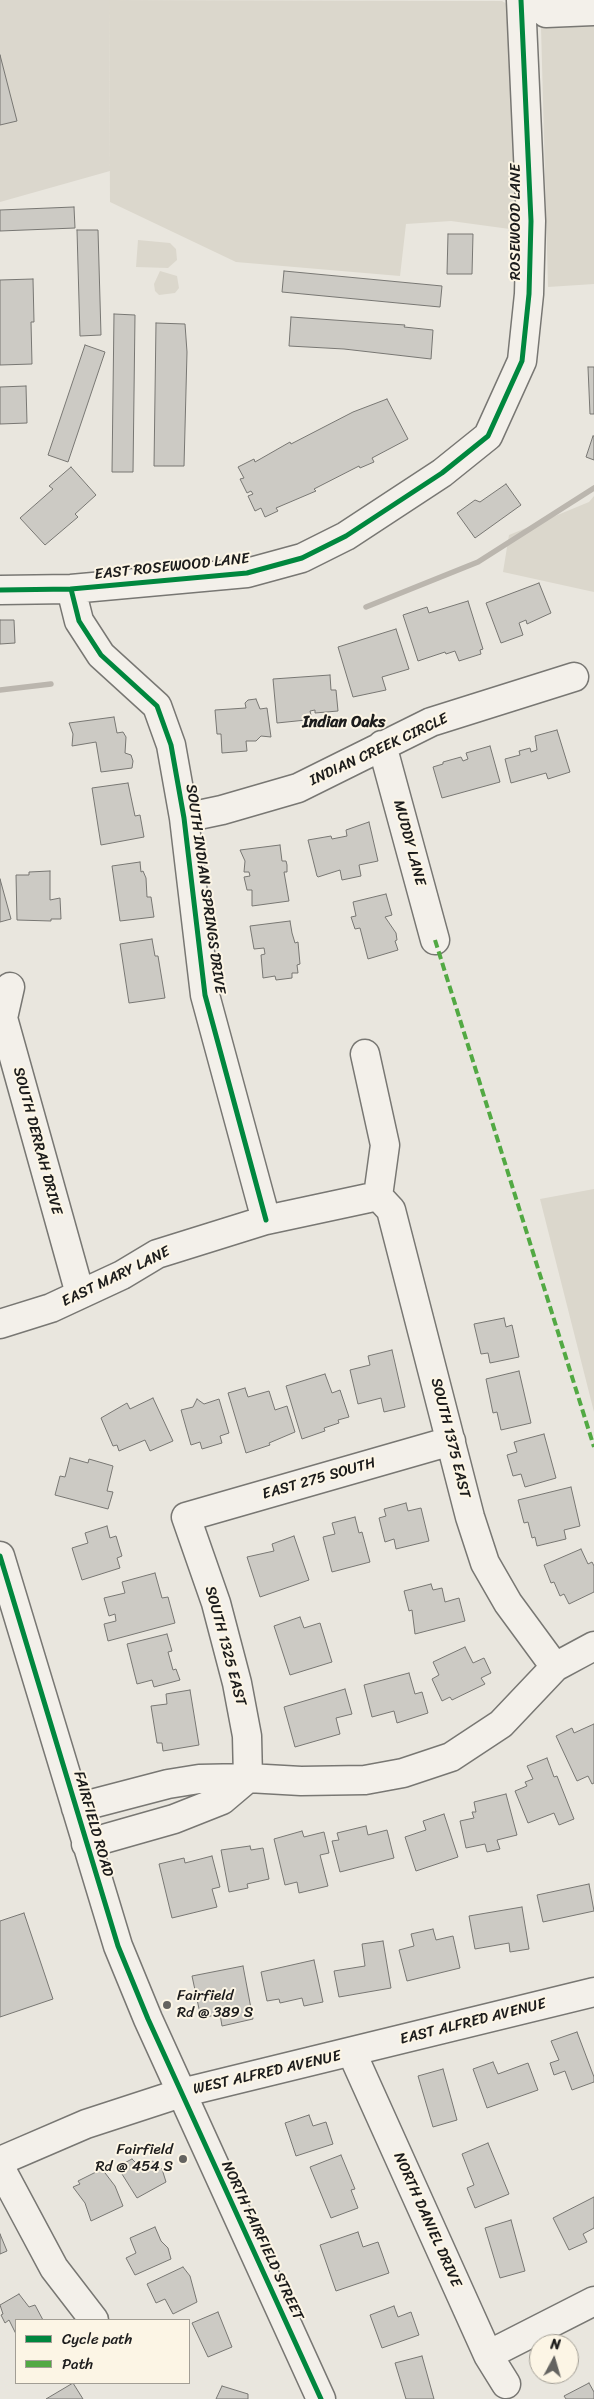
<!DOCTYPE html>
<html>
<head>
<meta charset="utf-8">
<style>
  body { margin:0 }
  #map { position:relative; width:594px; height:2399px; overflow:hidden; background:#e9e6de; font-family:Sriracha,sans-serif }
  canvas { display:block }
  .legend { position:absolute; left:15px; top:2319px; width:175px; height:65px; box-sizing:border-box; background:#fcf5e5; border:1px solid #a29e95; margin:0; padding:6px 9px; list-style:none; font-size:15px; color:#1c1c1c }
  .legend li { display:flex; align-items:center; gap:10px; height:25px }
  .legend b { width:25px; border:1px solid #a29e95 }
  .north { position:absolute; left:529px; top:2334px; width:50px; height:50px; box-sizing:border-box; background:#fcf5e5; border:1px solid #a29e95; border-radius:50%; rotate:6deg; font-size:14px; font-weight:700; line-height:20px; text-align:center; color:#1c1c1c }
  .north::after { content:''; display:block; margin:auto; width:18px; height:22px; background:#646360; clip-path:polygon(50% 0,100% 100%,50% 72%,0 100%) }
</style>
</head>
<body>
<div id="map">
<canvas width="594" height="2399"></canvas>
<ul class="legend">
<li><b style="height:6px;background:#00873e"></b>Cycle path</li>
<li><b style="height:6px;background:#52a943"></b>Path</li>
</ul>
<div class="north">N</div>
</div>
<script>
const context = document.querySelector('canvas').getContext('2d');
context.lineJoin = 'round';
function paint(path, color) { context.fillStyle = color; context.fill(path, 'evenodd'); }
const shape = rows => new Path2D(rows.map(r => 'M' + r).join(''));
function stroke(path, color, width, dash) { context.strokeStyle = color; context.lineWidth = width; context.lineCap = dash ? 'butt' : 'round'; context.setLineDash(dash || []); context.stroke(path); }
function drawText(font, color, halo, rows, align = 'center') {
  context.font = font + ' Sriracha,sans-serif'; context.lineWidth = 4; context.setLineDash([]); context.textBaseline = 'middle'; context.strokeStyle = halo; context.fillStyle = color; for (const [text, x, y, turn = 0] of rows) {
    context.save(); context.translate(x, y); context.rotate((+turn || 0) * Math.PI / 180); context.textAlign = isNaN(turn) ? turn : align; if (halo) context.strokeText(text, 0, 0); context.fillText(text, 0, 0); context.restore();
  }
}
const built = shape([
  [0,0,109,0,110,171,0,202]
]);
const green = shape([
  [109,0,502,1,512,7,517,230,451,221,406,224,400,276,236,262,110,202],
  [594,23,594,284,548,287,541,27],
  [138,240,170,243,176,249,177,260,168,268,136,267],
  [160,271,177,276,179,288,175,293,159,295,155,291,154,284],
  [594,496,594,592,503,572,509,535,589,502],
  [594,1189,594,1412,540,1199]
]);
const stream = shape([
  [366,607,478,562,594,488],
  [0,690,51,684]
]);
const building = shape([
  [0,55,17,121,0,125,0,55],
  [74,207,75,228,0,231,0,210,74,207],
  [77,230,98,230,101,335,80,336,77,230],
  [448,234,473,234,472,274,447,274,448,234],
  [284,271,442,286,440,307,282,292,284,271],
  [33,279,34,322,31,322,32,364,0,365,0,280,33,279],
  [114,314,135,315,133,472,112,472,114,314],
  [291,317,405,325,404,327,433,330,431,359,344,349,289,346,291,317],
  [156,323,185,324,187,352,184,466,154,466,156,323],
  [85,345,105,352,68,462,48,455,85,345],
  [588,367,594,367,594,414,590,414,588,367],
  [26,386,27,423,0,424,0,387,26,386],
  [387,399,408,439,372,458,374,462,360,468,359,466,314,489,316,491,276,508,278,511,265,517,261,508,255,511,248,496,253,494,251,491,247,493,240,479,244,478,238,467,254,459,255,462,290,442,291,444,353,412,387,399],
  [593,436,594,436,594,460,586,457,593,436],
  [71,467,96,495,75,514,78,517,45,545,20,518,53,489,49,486,71,467],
  [506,484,521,505,475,538,457,513,475,500,480,502,506,484],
  [539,583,551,613,527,624,526,620,519,623,523,635,501,643,486,603,539,583],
  [468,601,483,649,480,650,481,654,459,661,455,651,446,654,445,652,418,661,403,615,427,607,429,613,468,601],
  [0,620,14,620,15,643,0,644,0,620],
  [396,629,409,669,382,677,386,690,353,697,338,647,396,629],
  [330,675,331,690,336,690,338,711,315,713,315,710,310,711,311,715,306,716,306,720,277,723,273,679,330,675],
  [256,699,260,709,267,708,271,737,261,736,256,741,246,741,247,751,222,753,221,734,217,734,215,710,246,708,245,703,248,700,256,699],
  [114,717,117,733,123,732,126,737,125,753,131,755,133,761,132,768,101,772,96,742,72,746,73,734,69,723,114,717],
  [557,730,570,772,548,779,546,773,511,783,505,759,520,755,519,751,530,748,531,752,537,750,535,736,557,730],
  [490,746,500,782,442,798,433,767,443,764,443,762,461,757,463,761,468,759,466,753,490,746],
  [128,783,135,816,140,815,144,837,101,845,92,788,128,783],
  [369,822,378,861,359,865,361,876,342,880,340,870,318,877,317,876,308,840,331,836,332,839,347,836,346,830,369,822],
  [280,845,282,861,286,861,287,865,287,872,284,872,289,901,252,906,252,890,247,890,244,877,250,876,249,872,244,872,245,861,240,850,280,845],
  [140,862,141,872,143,871,146,878,147,897,151,897,154,917,120,921,112,866,140,862],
  [50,871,50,900,60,898,61,919,51,919,51,921,17,920,16,875,29,875,29,872,50,871],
  [0,879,11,919,0,922,0,879],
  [386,894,392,915,385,917,396,933,397,940,395,941,398,950,368,959,360,928,355,929,351,917,356,916,353,902,386,894],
  [290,921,292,933,295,943,298,942,300,964,297,965,298,973,292,973,292,978,276,980,275,976,263,978,261,955,265,954,264,948,254,949,250,926,290,921],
  [152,939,155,956,158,956,165,998,129,1003,120,944,152,939],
  [504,1318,506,1327,512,1325,519,1357,490,1363,488,1353,481,1354,474,1324,504,1318],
  [392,1350,405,1407,384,1412,381,1398,358,1404,350,1370,370,1365,368,1356,392,1350],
  [519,1371,531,1423,501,1430,497,1412,493,1413,486,1379,519,1371],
  [325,1374,332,1393,340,1390,349,1417,338,1420,339,1423,324,1428,325,1431,302,1439,286,1386,325,1374],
  [245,1388,248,1397,269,1391,275,1410,287,1406,295,1432,269,1443,270,1445,246,1453,228,1393,245,1388],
  [153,1398,173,1441,150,1451,145,1440,119,1451,117,1445,113,1446,101,1418,127,1403,130,1409,153,1398],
  [197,1399,204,1404,219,1399,229,1433,220,1436,222,1443,202,1449,200,1442,191,1445,181,1410,193,1407,197,1399],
  [544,1434,556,1478,525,1487,521,1474,513,1476,507,1455,517,1452,514,1442,544,1434],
  [70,1458,88,1463,89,1459,113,1466,107,1491,113,1492,108,1509,55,1495,60,1476,65,1477,70,1458],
  [571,1487,580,1526,564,1530,566,1539,537,1546,535,1537,532,1538,528,1522,524,1523,518,1500,571,1487],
  [406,1503,408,1511,421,1508,429,1541,396,1549,394,1539,385,1542,379,1518,386,1516,384,1509,406,1503],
  [355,1517,359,1533,362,1532,370,1562,332,1572,323,1537,335,1534,332,1523,355,1517],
  [107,1526,110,1538,116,1536,122,1556,117,1558,120,1568,82,1580,72,1548,88,1543,85,1533,107,1526],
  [294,1536,309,1580,260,1597,247,1557,274,1551,272,1544,294,1536],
  [581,1549,588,1564,592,1562,594,1566,594,1592,569,1604,564,1594,560,1596,554,1582,551,1583,544,1565,581,1549],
  [155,1573,162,1598,168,1597,175,1623,108,1641,104,1624,116,1621,115,1614,109,1616,104,1598,125,1593,122,1582,155,1573],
  [431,1584,433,1590,442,1588,445,1602,459,1598,465,1621,415,1634,412,1610,409,1611,404,1591,431,1584],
  [300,1617,304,1628,320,1623,332,1662,290,1675,274,1626,300,1617],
  [167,1634,172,1651,168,1652,173,1670,176,1669,180,1680,154,1687,152,1680,137,1684,127,1644,167,1634],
  [465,1647,473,1663,484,1658,491,1673,481,1678,485,1684,452,1700,450,1697,442,1701,432,1679,439,1675,433,1662,465,1647],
  [409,1673,415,1694,422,1692,428,1713,397,1723,394,1711,372,1717,364,1685,409,1673],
  [345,1689,352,1714,336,1718,340,1734,295,1747,284,1707,345,1689],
  [190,1690,199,1745,163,1751,162,1743,157,1743,151,1706,167,1704,166,1694,190,1690],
  [594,1724,594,1783,592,1784,588,1776,577,1781,556,1736,572,1728,574,1733,594,1724],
  [547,1758,554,1777,557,1776,574,1819,559,1825,554,1813,528,1823,515,1791,527,1786,525,1782,533,1779,527,1766,547,1758],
  [506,1794,517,1835,497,1840,500,1849,487,1852,485,1844,466,1848,460,1821,474,1818,472,1812,476,1812,474,1802,506,1794],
  [444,1814,458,1857,416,1871,405,1837,426,1830,423,1821,444,1814],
  [366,1826,368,1835,387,1830,394,1858,340,1872,332,1841,339,1840,337,1833,366,1826],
  [302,1831,304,1837,324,1832,329,1853,320,1855,328,1886,299,1893,297,1882,285,1885,274,1839,302,1831],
  [250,1846,251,1850,263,1848,269,1879,247,1884,248,1888,229,1892,221,1850,250,1846],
  [212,1856,220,1887,212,1889,217,1907,172,1918,159,1864,184,1858,185,1863,212,1856],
  [589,1884,594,1911,543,1922,537,1895,589,1884],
  [522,1907,529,1949,510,1952,509,1943,475,1949,469,1916,522,1907],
  [24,1913,53,1999,0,2017,0,1921,24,1913],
  [433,1929,436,1940,453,1936,460,1968,407,1981,399,1950,414,1946,411,1934,433,1929],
  [383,1941,391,1988,339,1997,334,1971,365,1966,362,1944,383,1941],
  [314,1960,323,2002,304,2006,302,1998,280,2003,279,1999,267,2001,261,1972,314,1960],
  [243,1966,253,2019,222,2026,220,2014,201,2018,192,1976,243,1966],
  [577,2032,594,2077,594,2082,572,2090,565,2071,554,2075,550,2063,559,2060,551,2041,577,2032],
  [493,2062,498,2074,528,2063,538,2090,487,2108,473,2069,493,2062],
  [443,2069,457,2120,433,2127,418,2076,443,2069],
  [309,2115,313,2126,326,2122,333,2144,296,2156,285,2123,309,2115],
  [488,2143,509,2194,475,2208,467,2188,474,2185,462,2154,488,2143],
  [341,2155,355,2189,351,2190,358,2208,331,2218,310,2167,341,2155],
  [132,2159,139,2166,153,2161,162,2169,166,2182,137,2198,122,2174,115,2168,132,2159],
  [102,2169,115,2186,123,2206,91,2221,85,2203,73,2187,80,2184,78,2181,102,2169],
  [594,2197,594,2228,583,2234,587,2242,569,2250,553,2218,594,2197],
  [511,2220,525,2271,500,2278,485,2228,511,2220],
  [155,2227,161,2241,168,2248,171,2259,135,2275,126,2258,136,2253,130,2238,155,2227],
  [358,2232,363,2247,378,2242,389,2273,336,2291,320,2245,358,2232],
  [0,2234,7,2251,0,2254,0,2234],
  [183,2267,190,2276,197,2302,173,2314,165,2299,156,2303,147,2284,183,2267],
  [19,2294,29,2307,35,2305,43,2320,16,2320,16,2334,9,2320,5,2323,1,2315,3,2314,0,2305,19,2294],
  [394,2306,398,2317,411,2312,419,2335,382,2348,370,2315,394,2306],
  [218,2312,232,2347,208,2357,192,2323,218,2312],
  [422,2356,434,2399,406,2399,395,2363,422,2356],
  [73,2383,83,2399,46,2399,73,2383],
  [589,2383,594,2392,594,2399,566,2399,564,2396,589,2383],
  [222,2386,248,2394,248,2399,216,2399,222,2386]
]);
const minor = shape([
  [531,0,546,13,594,11],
  [71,589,79,621,101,655,157,706,171,745,184,818,205,995,266,1220],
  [0,590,71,589,247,573,302,558,346,536,442,473,488,436,522,361,529,294,531,221,521,0],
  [382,745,435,940],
  [184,818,222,810,298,788,431,722,574,677],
  [10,987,3,1018,80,1294],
  [365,1054,385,1145,378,1196],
  [378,1196,391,1210,470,1517,485,1563,508,1603,555,1667],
  [0,1324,51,1308,122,1275,157,1254,266,1220,378,1196],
  [0,1556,118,1946,148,2019,321,2399],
  [248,1778,247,1736,237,1683,216,1603,186,1517,451,1441],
  [76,1808,168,1784,199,1779,248,1778,301,1781,365,1780,403,1773,451,1757,501,1724,555,1667,594,1646],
  [86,1844,174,1819,222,1800,248,1778],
  [352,2053,488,2355,506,2384],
  [0,2161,86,2124,181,2093,594,1992],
  [0,2167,54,2268,94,2320],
  [488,2355,594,2301]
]);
const quiet = shape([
  [435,940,594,1447]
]);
const cycleway = shape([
  [71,589,79,621,101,655,157,706,171,745,184,818,205,995,266,1220],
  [0,590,71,589,247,573,302,558,346,536,442,473,488,436,522,361,529,294,531,221,521,0],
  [0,1556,118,1946,148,2019,321,2399]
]);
const markers = [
  [167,2005,5,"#646360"],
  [183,2159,5,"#646360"]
];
const streetNames = [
  ["ROSEWOOD LANE",516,222,-90],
  ["EAST ROSEWOOD LANE",172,567,-6],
  ["INDIAN CREEK CIRCLE",379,750,-25],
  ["MUDDY LANE",409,843,75],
  ["SOUTH INDIAN SPRINGS DRIVE",205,889,82],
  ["SOUTH DERRAH DRIVE",37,1141,75],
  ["EAST MARY LANE",116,1277,-26],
  ["SOUTH 1375 EAST",450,1438,76],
  ["EAST 275 SOUTH",319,1479,-16],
  ["SOUTH 1325 EAST",225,1646,75],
  ["FAIRFIELD ROAD",93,1824,74],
  ["EAST ALFRED AVENUE",473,2022,-14],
  ["WEST ALFRED AVENUE",267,2073,-13],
  ["NORTH DANIEL DRIVE",427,2220,66],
  ["NORTH FAIRFIELD STREET",262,2241,65]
];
const poiNames = [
  ["Fairfield",177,1996],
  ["Rd @ 389 S",177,2013],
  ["Fairfield",173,2150,"right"],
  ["Rd @ 454 S",173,2167,"right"]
];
const neighbourhoodNames = [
  ["Indian Oaks",344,723]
];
paint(built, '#dbd7cd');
paint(green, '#dbd7cc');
stroke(stream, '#bbb6ae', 5.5);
paint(building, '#cccac4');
stroke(building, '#787773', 1);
stroke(minor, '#787773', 31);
stroke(minor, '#f3f0ea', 28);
stroke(quiet, '#52a943', 4, [8, 4]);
stroke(cycleway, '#00873e', 5);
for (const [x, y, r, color] of markers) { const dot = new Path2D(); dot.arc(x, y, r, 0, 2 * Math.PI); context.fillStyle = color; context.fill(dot); stroke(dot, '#fcf5e5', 2); }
drawText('15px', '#1c1c1c', '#fcf5e5', streetNames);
drawText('15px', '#1c1c1c', '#fcf5e5', poiNames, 'left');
drawText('bold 16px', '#1c1c1c', '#fcf5e5', neighbourhoodNames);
</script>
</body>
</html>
